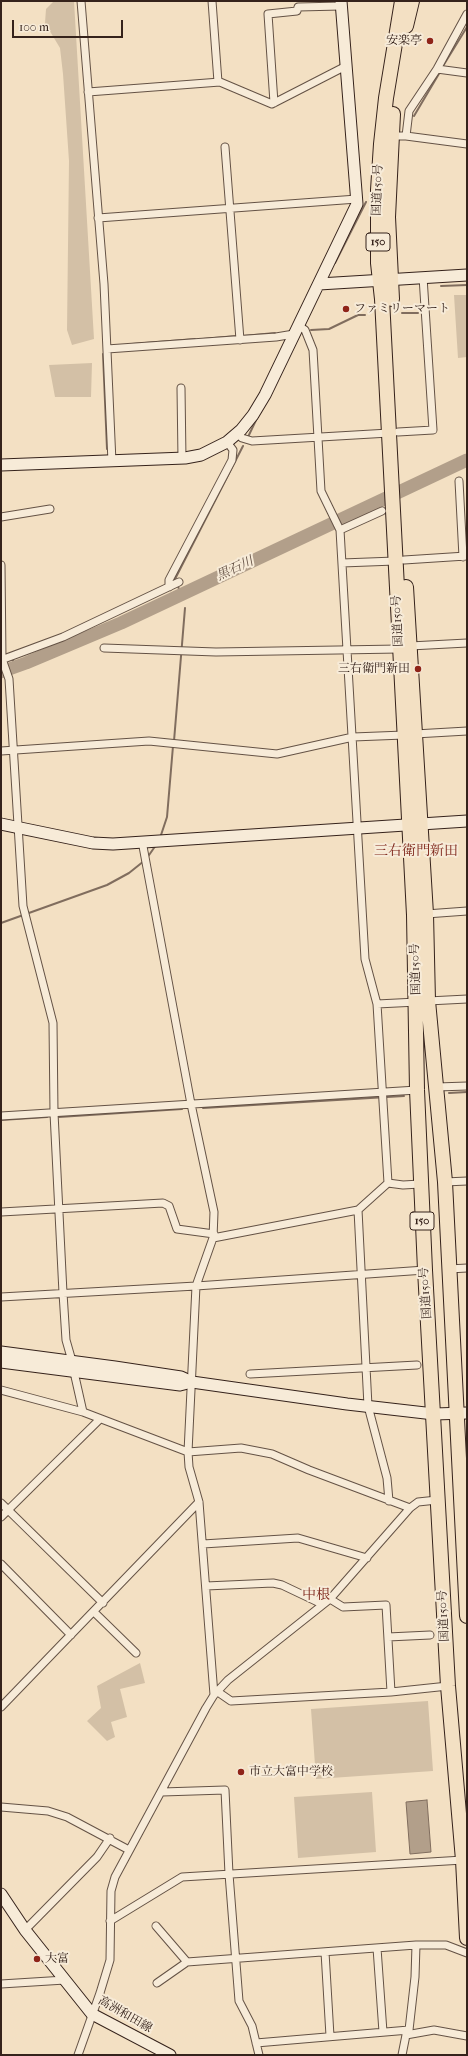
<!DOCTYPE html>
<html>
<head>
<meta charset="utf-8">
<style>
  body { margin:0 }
  #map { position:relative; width:468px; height:2056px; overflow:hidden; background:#f3e0c3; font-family:"IM FELL French Canon",serif }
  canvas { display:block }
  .frame { position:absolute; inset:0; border:2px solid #35221b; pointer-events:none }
  .scale { position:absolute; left:12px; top:20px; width:111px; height:18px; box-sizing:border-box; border:2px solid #35221b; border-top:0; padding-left:5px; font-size:12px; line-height:14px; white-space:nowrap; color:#35221b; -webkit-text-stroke:3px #f7ebd8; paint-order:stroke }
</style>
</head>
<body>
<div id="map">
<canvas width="468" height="2056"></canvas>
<div class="frame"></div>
<div class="scale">100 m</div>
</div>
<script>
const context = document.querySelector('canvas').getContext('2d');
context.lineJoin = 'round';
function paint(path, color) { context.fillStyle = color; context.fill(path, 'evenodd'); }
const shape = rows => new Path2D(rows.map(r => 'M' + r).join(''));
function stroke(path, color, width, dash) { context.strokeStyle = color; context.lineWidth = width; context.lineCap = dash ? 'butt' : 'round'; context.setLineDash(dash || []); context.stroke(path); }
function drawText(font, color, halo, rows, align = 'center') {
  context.font = font + ' "IM FELL French Canon","Noto Serif JP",serif'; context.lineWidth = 4; context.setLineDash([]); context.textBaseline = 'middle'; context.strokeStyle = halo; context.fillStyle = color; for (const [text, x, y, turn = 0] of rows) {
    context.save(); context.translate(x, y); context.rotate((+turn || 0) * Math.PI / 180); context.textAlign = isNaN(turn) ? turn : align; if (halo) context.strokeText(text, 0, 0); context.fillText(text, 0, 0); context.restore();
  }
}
const green = shape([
  [54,1,74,1,94,339,72,345,67,330,69,161,63,74,60,48,45,23,46,9],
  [454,295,467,295,467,357,458,358],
  [92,363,91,397,55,397,49,365],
  [140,1663,145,1683,120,1689,127,1717,111,1722,115,1737,107,1741,87,1721,101,1708,97,1686],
  [428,1701,433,1771,316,1779,311,1709],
  [372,1792,376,1852,298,1858,294,1797]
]);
const water = shape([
  [427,1800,431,1852,410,1854,406,1802,427,1800]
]);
const stream = shape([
  [443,66,467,27],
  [414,116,440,72],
  [335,263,366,202],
  [441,286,467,285],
  [402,313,418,313],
  [311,330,329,329,358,315,365,315],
  [243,336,275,333],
  [203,339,236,336],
  [132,344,195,339],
  [103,354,107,449],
  [248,437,258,416],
  [183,599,175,579,243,446],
  [12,659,14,662,26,663],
  [174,741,185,608],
  [160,838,167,817,173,746],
  [147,858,156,845],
  [1,923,107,885,129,873,144,861],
  [449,1093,467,1092],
  [203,1108,404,1096],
  [59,1117,182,1109],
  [1,1120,47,1117]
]);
const river = shape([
  [1,672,26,663,121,623,467,460]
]);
const street = shape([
  [81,1,104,284,112,462],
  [212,1,218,82],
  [437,69,467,73],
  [88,92,220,82,272,104,346,66],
  [274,103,268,14,297,11,298,7,341,6],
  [391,136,406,136,467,144],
  [406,136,409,111,437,69,467,14],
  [225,147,240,340],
  [98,218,357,199],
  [298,325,305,330,313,350,321,491,340,530,365,959,377,1004,388,1183],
  [107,349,276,337,294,334],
  [181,388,182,459],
  [398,432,433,430,423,277],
  [237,433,242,438,252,441,389,433],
  [459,481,463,557],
  [1,517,50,509],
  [340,530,382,511],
  [404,560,466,556],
  [342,563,395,561],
  [1,565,2,659,9,679,23,906,53,1023,54,1113,63,1293,66,1340,72,1361],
  [169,587,169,580,232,460,233,450,227,442],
  [410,646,467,643],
  [104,648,216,652,399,649],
  [1,660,63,637,179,582],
  [415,734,467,731],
  [1,751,149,741,277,754,353,737,404,735],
  [142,841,191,1104,214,1212,213,1238,196,1286,188,1452,189,1467,199,1502,214,1695],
  [426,914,467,911],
  [428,1001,467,999],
  [377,1004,417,1002],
  [437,1087,467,1086],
  [1,1116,417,1090],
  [445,1182,467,1181],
  [358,1210,368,1406,387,1478,389,1501],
  [1,1212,163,1203,169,1206,177,1229,214,1234],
  [213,1238,358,1210,388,1183,403,1185,420,1184],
  [449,1269,467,1268],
  [1,1297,196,1286,425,1270],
  [74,1372,83,1412],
  [250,1374,417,1365],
  [1,1390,83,1412,188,1452,241,1448,272,1454,309,1470,410,1508],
  [1,1503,103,1603],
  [1,1517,100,1419],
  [203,1544,298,1538,367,1558],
  [1,1564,71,1635],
  [206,1586,273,1583,282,1585,322,1604],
  [330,1599,343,1607,386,1605,391,1692],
  [94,1612,136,1653],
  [388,1637,430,1635],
  [218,1692,231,1701,391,1692,448,1686],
  [1,1707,199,1502],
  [162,1792,225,1790,229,1874,239,2001,252,2026,259,2055],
  [1,1807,48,1811,67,1817,129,1850],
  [110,1921,182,1877,463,1860],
  [156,1926,187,1962],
  [25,1930,97,1857,110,1838],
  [377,1948,383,2032],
  [325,1952,330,2036],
  [157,1983,187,1962,416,1945,446,1945,467,1953],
  [1,1984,65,1980],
  [406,2035,434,2030,467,2036],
  [256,2043,409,2030],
  [78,2055,100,1993,110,1960,111,1891,115,1877,206,1708,214,1695,228,1680,330,1599,410,1508,418,1502,437,1500],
  [402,2055,406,2035,409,2030,415,1977,416,1945]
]);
const secondary = shape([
  [319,284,467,275],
  [1,465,185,458,201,455,227,442,241,430,253,415,265,395,357,204,341,1],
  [1,824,93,843,113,844,467,821],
  [1,1352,115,1367,181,1377,192,1382,347,1404,434,1414,467,1413],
  [1,1362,180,1385,192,1382],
  [1,1894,25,1930,92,2014,170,2055]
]);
const highway = shape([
  [402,1,386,98,381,144,378,190,378,263,382,299,414,915,417,1090,425,1270,448,1686,463,1860,467,1938],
  [406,26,412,1],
  [392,299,388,217,393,114],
  [406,587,426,914,428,1001,445,1182,467,1616]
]);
const markers = [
  [430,41,4,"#8f2418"],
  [346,309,4,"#8f2418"],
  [418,669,4,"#8f2418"],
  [241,1772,4,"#8f2418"],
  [37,1959,4,"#8f2418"]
];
const shields = [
  [378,242,24],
  [422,1221,24]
];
const shieldNames = [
  ["150",378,242],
  ["150",422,1221]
];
const poiNames = [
  ["安楽亭",422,41,"right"],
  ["ファミリーマート",354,309],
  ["三右衛門新田",410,669,"right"],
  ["市立大富中学校",249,1772],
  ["大富",45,1959]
];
const streetNames = [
  ["国道150号",378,190,-88],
  ["国道150号",398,621,-93],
  ["国道150号",416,969,-92],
  ["国道150号",426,1293,-94],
  ["国道150号",444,1616,-93],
  ["高洲和田線",125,2015,30]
];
const waterNames = [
  ["黒石川",235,569,-25]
];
const quarterNames = [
  ["三右衛門新田",416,852],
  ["中根",316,1596]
];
paint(green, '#d3c0a6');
paint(water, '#b29f8a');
stroke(water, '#806d5e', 1);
stroke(stream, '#806d5e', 2);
stroke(river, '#b29f8a', 13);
stroke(street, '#645245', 9);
stroke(secondary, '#35221b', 13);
stroke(highway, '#35221b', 16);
stroke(street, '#f7ebd8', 7);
stroke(secondary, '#f7ebd8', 11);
stroke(highway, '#f3e0c3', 14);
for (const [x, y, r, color] of markers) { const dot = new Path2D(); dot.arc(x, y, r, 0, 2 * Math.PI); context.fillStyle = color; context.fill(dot); stroke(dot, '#f7ebd8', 1.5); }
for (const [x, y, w] of shields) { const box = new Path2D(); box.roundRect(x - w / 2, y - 9, w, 18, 3); context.fillStyle = '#f7ebd8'; context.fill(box); stroke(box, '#35221b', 1); }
drawText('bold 11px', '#35221b', null, shieldNames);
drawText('12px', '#35221b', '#f7ebd8', poiNames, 'left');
drawText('12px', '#35221b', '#f7ebd8', streetNames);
drawText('italic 13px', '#614e42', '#f7ebd8', waterNames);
drawText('14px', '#7a1f14', '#f7ebd8', quarterNames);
</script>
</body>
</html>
